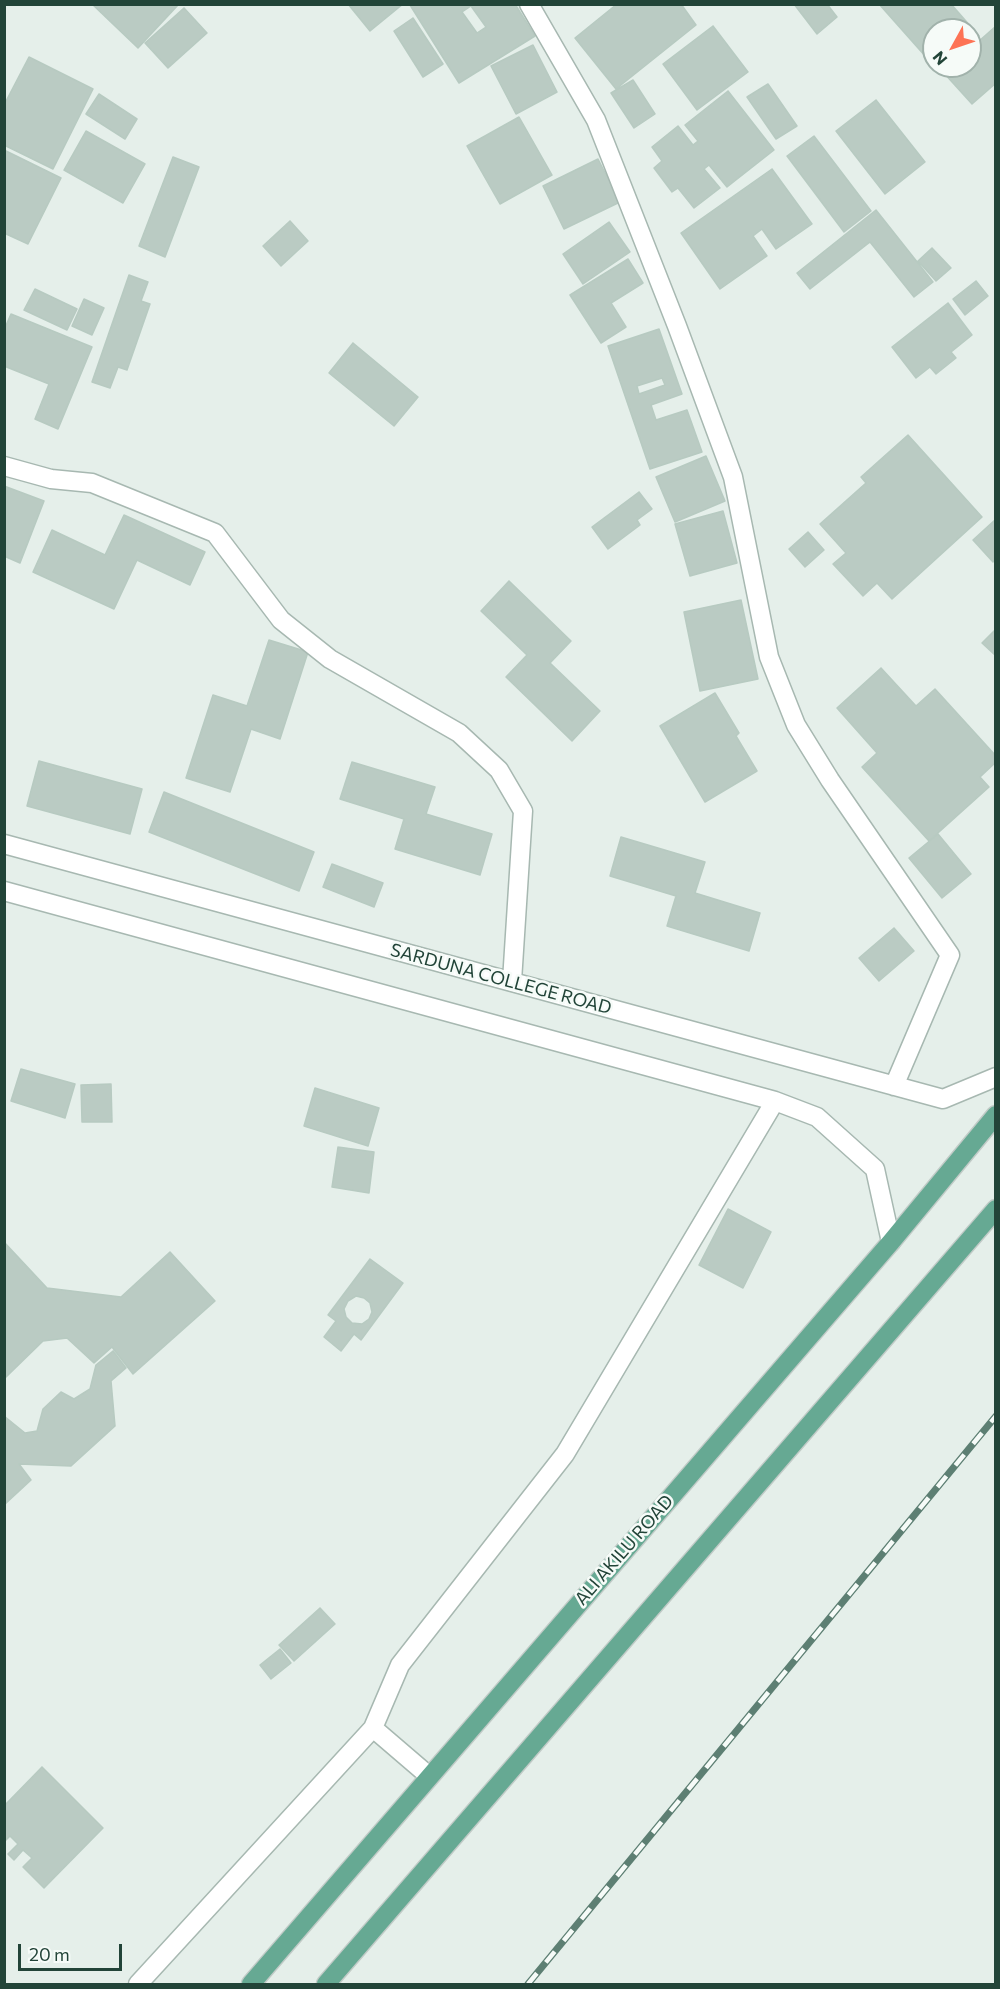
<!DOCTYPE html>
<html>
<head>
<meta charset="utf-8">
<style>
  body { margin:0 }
  #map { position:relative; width:1000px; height:1989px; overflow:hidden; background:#e5efea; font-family:Commissioner,sans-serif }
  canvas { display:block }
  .frame { position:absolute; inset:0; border:6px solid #224438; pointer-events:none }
  .north { position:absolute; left:922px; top:18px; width:60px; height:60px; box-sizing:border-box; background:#f6fbf8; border:2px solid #a1b2ab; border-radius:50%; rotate:230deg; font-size:16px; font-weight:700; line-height:24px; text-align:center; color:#224438 }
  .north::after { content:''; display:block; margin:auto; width:21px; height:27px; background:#fd7355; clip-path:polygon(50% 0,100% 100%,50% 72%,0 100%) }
  .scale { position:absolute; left:18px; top:1944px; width:104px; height:27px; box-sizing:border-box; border:3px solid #224438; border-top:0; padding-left:8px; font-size:18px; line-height:21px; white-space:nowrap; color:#224438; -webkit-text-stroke:4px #f6fbf8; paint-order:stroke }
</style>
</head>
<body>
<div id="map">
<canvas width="1000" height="1989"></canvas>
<div class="frame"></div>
<div class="north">N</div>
<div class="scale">20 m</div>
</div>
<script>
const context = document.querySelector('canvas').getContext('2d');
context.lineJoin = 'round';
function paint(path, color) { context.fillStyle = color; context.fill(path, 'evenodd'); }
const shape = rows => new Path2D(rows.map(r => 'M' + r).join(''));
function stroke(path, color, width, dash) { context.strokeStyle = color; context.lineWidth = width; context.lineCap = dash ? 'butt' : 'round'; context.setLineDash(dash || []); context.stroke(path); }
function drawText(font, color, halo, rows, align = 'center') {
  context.font = font + ' Commissioner,sans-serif'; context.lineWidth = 5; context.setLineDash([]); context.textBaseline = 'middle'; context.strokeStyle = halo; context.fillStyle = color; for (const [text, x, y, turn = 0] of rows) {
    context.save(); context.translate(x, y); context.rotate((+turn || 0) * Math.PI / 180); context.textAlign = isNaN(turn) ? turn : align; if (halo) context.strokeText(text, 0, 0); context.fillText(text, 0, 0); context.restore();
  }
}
const building = shape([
  [92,4,179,4,138,48,92,4],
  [348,4,403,4,370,31,348,4],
  [412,4,515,4,535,36,459,83,410,5,412,4],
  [471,6,486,27,477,33,462,12,471,6],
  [617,4,681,4,696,25,616,89,575,38,617,4],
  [794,4,827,4,837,17,817,34,794,4],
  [879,4,951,4,979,36,970,44,970,30,934,30,934,66,879,4],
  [184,8,207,33,168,68,145,43,184,8],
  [413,18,443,64,423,77,394,31,413,18],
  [713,26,748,72,697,110,663,64,713,26],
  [996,26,996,83,972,104,943,72,950,66,970,66,970,49,996,26],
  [533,45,557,92,516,114,491,66,533,45],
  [29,57,93,89,53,169,4,145,4,105,29,57],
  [633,80,655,114,634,128,611,93,633,80],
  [768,84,797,126,776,139,747,97,768,84],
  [728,91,774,150,727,187,709,165,704,169,720,188,694,208,678,188,672,192,654,168,662,161,652,147,678,126,693,145,698,141,685,125,728,91],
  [99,94,137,119,125,139,86,114,99,94],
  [876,100,925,162,885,194,836,131,876,100],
  [519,117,552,175,500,204,467,146,519,117],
  [86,131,145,164,123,203,64,170,86,131],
  [814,136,871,211,844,232,787,156,814,136],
  [4,150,61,178,28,244,4,233,4,150],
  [173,157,199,167,165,257,139,246,173,157],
  [598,159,620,202,564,229,543,186,598,159],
  [772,169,812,224,776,249,762,229,753,236,767,256,720,289,681,233,772,169],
  [876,210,933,282,914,297,870,242,810,289,797,273,876,210],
  [290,221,308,241,281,266,263,246,290,221],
  [609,222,630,252,583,284,563,254,609,222],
  [932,248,951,268,936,281,918,261,932,248],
  [628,259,643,283,611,303,626,327,601,343,570,295,628,259],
  [129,275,148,282,141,301,150,304,127,370,118,367,110,388,92,382,129,275],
  [976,281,988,296,965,315,953,299,976,281],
  [35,289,77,309,67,330,24,310,35,289],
  [84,299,104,308,92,335,72,326,84,299],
  [948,303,972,335,951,352,956,358,936,374,930,367,916,378,892,347,948,303],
  [11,314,92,347,58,429,35,419,49,384,4,366,4,330,11,314],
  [659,329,682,394,651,405,656,420,687,410,702,452,650,469,608,346,659,329],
  [662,378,665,385,639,394,637,386,662,378],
  [353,343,418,397,394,426,329,373,353,343],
  [908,435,982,517,892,599,877,583,863,596,833,564,846,553,820,524,866,483,861,477,908,435],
  [706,456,725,501,675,522,656,477,706,456],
  [4,486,44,501,20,563,4,556,4,486],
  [639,492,652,509,637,520,640,525,608,549,592,527,639,492],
  [723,511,737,563,690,576,675,524,723,511],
  [124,515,205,552,190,585,137,560,114,609,33,572,52,530,105,555,124,515],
  [996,519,996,560,993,562,973,540,996,519],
  [808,532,824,550,805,567,789,549,808,532],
  [509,581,571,641,550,663,600,711,572,741,506,677,527,655,481,611,509,581],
  [741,600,758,679,700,691,684,612,741,600],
  [996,629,996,656,982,643,996,629],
  [269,640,308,652,280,739,251,729,230,792,186,778,213,695,247,706,269,640],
  [881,668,916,706,935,689,996,756,996,762,980,777,989,787,929,841,862,767,877,753,837,708,881,668],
  [715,693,739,733,736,736,757,771,705,802,660,726,715,693],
  [39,761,142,789,130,834,27,806,39,761],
  [352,762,435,787,426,814,492,834,480,875,395,849,404,819,340,799,352,762],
  [164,792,314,852,299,891,149,832,164,792],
  [938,834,971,874,942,898,909,858,938,834],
  [621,837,705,862,695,893,760,913,749,951,667,926,676,896,610,876,621,837],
  [332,864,383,883,374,907,323,887,332,864],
  [894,928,914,951,879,981,859,958,894,928],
  [21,1069,75,1084,65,1118,11,1101,21,1069],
  [111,1084,112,1122,82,1122,81,1085,111,1084],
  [315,1088,379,1108,368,1146,304,1126,315,1088],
  [338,1147,374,1152,369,1193,332,1187,338,1147],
  [728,1209,771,1232,743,1288,699,1265,728,1209],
  [4,1242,47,1288,121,1297,170,1252,215,1301,133,1374,112,1347,94,1363,67,1338,43,1341,4,1379,4,1242],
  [370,1259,403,1283,361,1340,354,1334,341,1351,324,1337,336,1321,328,1315,370,1259],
  [356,1296,364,1298,370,1303,372,1312,369,1319,362,1324,352,1323,346,1317,344,1309,348,1301,356,1296],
  [113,1351,126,1368,111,1381,115,1426,71,1466,19,1464,31,1480,4,1505,4,1416,25,1433,37,1431,43,1409,61,1392,74,1399,90,1389,96,1365,113,1351],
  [320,1608,335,1624,294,1661,279,1645,320,1608],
  [280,1649,291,1663,271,1679,260,1665,280,1649],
  [42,1767,103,1828,44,1888,23,1867,32,1858,23,1850,14,1860,8,1854,18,1844,10,1836,4,1842,4,1806,42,1767]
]);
const minor = shape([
  [529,4,596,120,677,326,733,477,769,657,796,725,830,780,950,955,894,1086],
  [4,466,51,479,92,483,215,533,281,620,330,659,459,733,499,770,523,811,512,981],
  [4,844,943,1099,996,1077],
  [4,891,775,1101,817,1117,875,1169,891,1242],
  [429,1776,373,1728,400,1665,565,1454,775,1101],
  [138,1984,373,1728]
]);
const major = shape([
  [251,1984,891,1242,996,1115],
  [326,1984,996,1209]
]);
const rail = shape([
  [528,1984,996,1416]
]);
const streetNames = [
  ["SARDUNA COLLEGE ROAD",501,979,15],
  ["ALI AKILU ROAD",624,1550,-49]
];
paint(building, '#bacbc3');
stroke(building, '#b7cac1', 1.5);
stroke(minor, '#a7b8b1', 21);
stroke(major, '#c1cbc7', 21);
stroke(minor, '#fff', 18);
stroke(major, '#66a993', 18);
stroke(rail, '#5d7f73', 7);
stroke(rail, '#f6fbf8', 4.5, [14]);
drawText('18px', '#224438', '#f6fbf8', streetNames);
</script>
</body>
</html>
